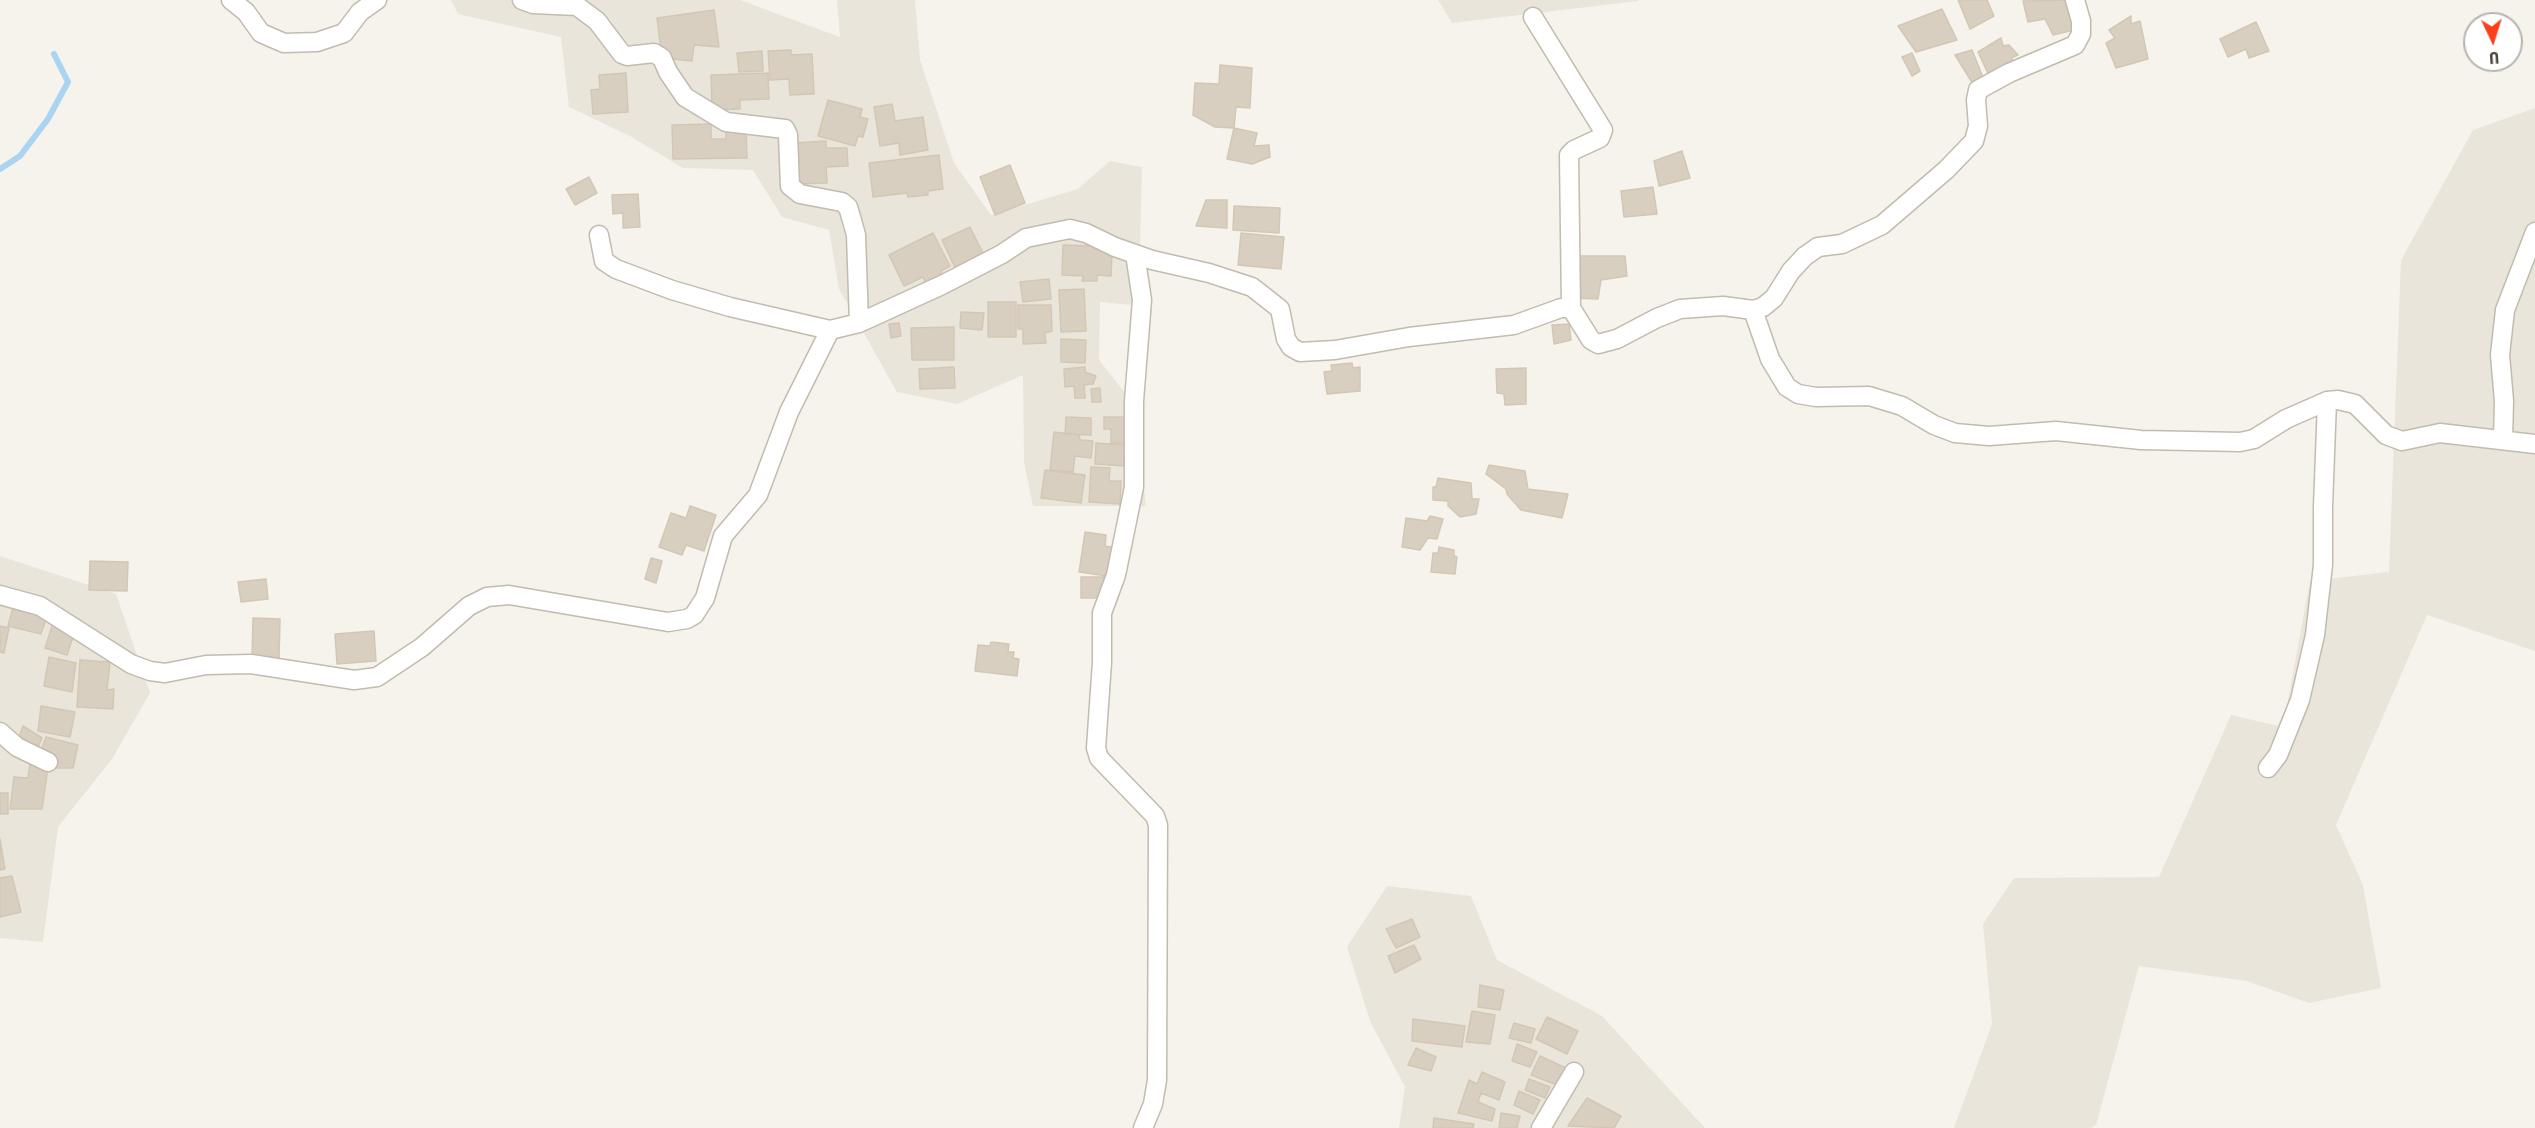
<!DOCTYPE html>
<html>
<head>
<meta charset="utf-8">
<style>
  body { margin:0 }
  #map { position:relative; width:2535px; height:1128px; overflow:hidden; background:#f6f3ec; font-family:"Asap Condensed",sans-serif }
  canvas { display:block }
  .north { position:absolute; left:2463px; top:12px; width:60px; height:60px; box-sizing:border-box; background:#fff; border:2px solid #b7b4b0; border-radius:50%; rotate:176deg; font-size:16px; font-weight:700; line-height:24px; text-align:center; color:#4b4439 }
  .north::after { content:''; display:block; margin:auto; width:21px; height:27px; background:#fc3f1d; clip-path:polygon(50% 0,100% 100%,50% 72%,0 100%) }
</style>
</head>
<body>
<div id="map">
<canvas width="2535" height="1128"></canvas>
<div class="north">U</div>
</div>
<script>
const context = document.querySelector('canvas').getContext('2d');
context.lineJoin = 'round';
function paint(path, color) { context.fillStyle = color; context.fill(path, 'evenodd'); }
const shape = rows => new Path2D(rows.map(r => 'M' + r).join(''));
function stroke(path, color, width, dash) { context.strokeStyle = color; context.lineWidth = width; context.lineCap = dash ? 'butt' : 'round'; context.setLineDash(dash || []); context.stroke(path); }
const residential = shape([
  [451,0,740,0,840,37,837,0,915,0,920,60,954,163,991,215,1078,189,1110,161,1142,167,1140,243,1143,306,1100,302,1099,360,1134,404,1146,506,1033,506,1024,462,1023,375,957,404,897,392,839,289,829,230,782,217,753,170,683,168,630,136,569,107,561,37,458,14],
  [1438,0,1638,0,1638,1,1452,23],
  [2535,108,2535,651,2427,615,2336,825,2363,885,2381,988,2309,1003,2247,981,2139,966,2096,1125,2091,1128,1954,1128,1992,1024,1983,924,2014,878,2159,877,2231,715,2283,727,2310,581,2389,572,2401,260,2473,130],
  [0,556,116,594,150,693,112,759,58,827,43,942,0,938],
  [1387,886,1471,896,1497,960,1602,1016,1705,1128,1399,1128,1405,1087,1370,1021,1347,947]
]);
const stream = shape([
  [0,169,20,156,48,119,68,82,54,54]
]);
const building = shape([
  [1958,0,1987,0,1994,16,1970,29,1958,0],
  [2068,0,2078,29,2053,35,2045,19,2028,22,2023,1,2068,0],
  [1942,9,1957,40,1916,52,1898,26,1942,9],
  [714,10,719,47,694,45,692,61,662,58,657,18,714,10],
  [2131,16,2131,24,2140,21,2148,59,2116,68,2106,43,2115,38,2109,30,2131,16],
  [2256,22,2269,51,2249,58,2246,49,2228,57,2220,39,2256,22],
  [2001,38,2003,46,2009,45,2018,55,2011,58,2017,65,1990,78,1978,52,2001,38],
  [791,50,791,55,812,54,814,94,790,95,789,79,770,80,768,51,791,50],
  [1972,50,1984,80,1973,84,1955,55,1972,50],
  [762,51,763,71,739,72,737,53,762,51],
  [1912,53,1920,71,1912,76,1902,57,1912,53],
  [1220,65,1252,68,1250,108,1236,107,1234,128,1215,127,1193,115,1195,83,1219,84,1220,65],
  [626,73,628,112,593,114,591,90,600,89,599,75,626,73],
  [768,73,769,99,740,100,740,109,712,110,711,75,768,73],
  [828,100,862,109,860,117,868,119,863,137,858,136,855,146,818,136,828,100],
  [892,104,895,121,923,117,928,150,900,155,899,143,880,146,874,107,892,104],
  [711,124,711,139,726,139,726,126,746,126,747,158,673,159,672,125,711,124],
  [1234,128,1257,133,1254,146,1269,145,1270,157,1252,164,1227,159,1234,128],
  [826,141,826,148,847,148,848,166,826,167,827,183,795,184,794,143,826,141],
  [1682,151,1690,178,1659,186,1654,161,1682,151],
  [939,155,943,189,928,191,928,195,908,197,907,193,873,197,869,163,939,155],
  [1010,165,1025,203,995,215,980,177,1010,165],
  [589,177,597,193,575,205,566,189,589,177],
  [1653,187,1657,214,1624,217,1621,191,1653,187],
  [638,194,640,227,623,228,623,213,613,214,612,195,638,194],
  [1206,200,1227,200,1227,228,1196,226,1206,200],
  [1234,206,1280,208,1279,233,1233,230,1234,206],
  [970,227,986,259,957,272,942,240,970,227],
  [933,233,950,266,941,271,942,276,926,284,923,277,904,286,889,255,933,233],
  [1241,233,1284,237,1281,269,1238,265,1241,233],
  [1063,245,1095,246,1094,249,1109,249,1109,255,1112,255,1111,276,1097,275,1097,281,1082,281,1083,276,1062,275,1063,245],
  [1574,256,1625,256,1627,276,1601,280,1598,299,1573,298,1574,256],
  [1049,279,1051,299,1023,302,1020,282,1049,279],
  [1084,289,1086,331,1061,332,1059,290,1084,289],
  [988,302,1016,302,1016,337,988,337,988,302],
  [1018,305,1051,305,1052,331,1045,333,1046,343,1023,344,1023,329,1018,329,1018,305],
  [961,312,984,313,982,330,960,328,961,312],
  [899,323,901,336,891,338,889,324,899,323],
  [1569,324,1571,340,1554,344,1552,325,1569,324],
  [954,327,954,360,912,360,911,328,954,327],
  [1061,339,1086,340,1085,363,1061,362,1061,339],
  [1352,363,1353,368,1360,367,1360,391,1327,394,1324,372,1332,371,1331,365,1352,363],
  [954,367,955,388,920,389,919,369,954,367],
  [1085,367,1085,372,1096,376,1093,384,1084,385,1085,398,1075,398,1074,386,1065,387,1064,369,1085,367],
  [1526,368,1526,404,1505,405,1504,394,1497,393,1496,369,1526,368],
  [1100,388,1101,402,1092,402,1091,389,1100,388],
  [1066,417,1091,418,1091,435,1065,434,1066,417],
  [1104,417,1129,417,1128,443,1111,443,1111,429,1104,429,1104,417],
  [1054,432,1079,435,1080,440,1093,441,1091,458,1075,456,1073,472,1050,470,1054,432],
  [1096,443,1125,445,1124,466,1095,464,1096,443],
  [1489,465,1525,471,1528,489,1568,494,1562,518,1521,510,1507,494,1506,489,1486,474,1489,465],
  [1091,467,1110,468,1109,481,1121,481,1120,504,1089,502,1091,467],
  [1045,470,1085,475,1081,503,1041,498,1045,470],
  [1438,478,1471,483,1472,499,1479,499,1476,514,1460,517,1448,506,1448,501,1433,500,1433,487,1436,487,1438,478],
  [690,506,716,515,704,551,686,545,682,555,659,547,671,513,686,518,690,506],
  [1430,516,1443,519,1437,539,1428,538,1420,550,1402,547,1406,518,1427,521,1430,516],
  [1085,532,1106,535,1105,546,1118,548,1114,577,1079,572,1085,532],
  [1439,547,1454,550,1454,556,1457,557,1455,574,1431,572,1433,553,1438,553,1439,547],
  [651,558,662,561,656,583,645,579,651,558],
  [90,561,128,562,127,591,89,590,90,561],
  [1081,577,1105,577,1105,598,1081,598,1081,577],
  [266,579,268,599,241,602,238,582,266,579],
  [14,604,48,613,41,634,8,626,14,604],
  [253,618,280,619,279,658,252,658,253,618],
  [53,623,75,631,67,655,45,648,53,623],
  [0,626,9,628,4,653,0,652,0,626],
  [374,631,376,661,337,664,335,634,374,631],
  [991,642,1009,644,1008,652,1014,652,1013,658,1019,659,1017,676,975,671,978,645,990,646,991,642],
  [49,657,76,663,72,692,44,686,49,657],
  [80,660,110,662,107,690,114,689,113,709,77,707,80,660],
  [41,706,75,712,70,737,38,731,41,706],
  [23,726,42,738,35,754,17,743,23,726],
  [46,737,78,745,73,768,55,768,57,758,40,754,46,737],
  [30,764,48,767,42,809,10,809,14,777,28,778,30,764],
  [0,793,8,793,8,814,0,814,0,793],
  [0,839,5,869,0,870,0,839],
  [12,876,21,912,0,917,0,878,12,876],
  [1412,919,1420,937,1396,948,1386,929,1412,919],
  [1414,945,1421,959,1395,973,1388,956,1414,945],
  [1480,985,1504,990,1500,1010,1478,1007,1480,985],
  [1472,1011,1495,1015,1490,1044,1466,1042,1472,1011],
  [1547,1017,1578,1031,1567,1054,1536,1039,1547,1017],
  [1413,1019,1465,1026,1462,1047,1412,1041,1413,1019],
  [1514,1023,1535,1029,1531,1043,1509,1038,1514,1023],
  [1517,1044,1537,1052,1530,1067,1512,1061,1517,1044],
  [1416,1048,1436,1057,1431,1071,1408,1065,1416,1048],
  [1540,1056,1566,1068,1557,1085,1531,1075,1540,1056],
  [1482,1072,1505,1082,1499,1100,1481,1093,1478,1102,1495,1109,1492,1121,1458,1113,1469,1080,1477,1084,1482,1072],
  [1529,1079,1550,1087,1545,1098,1525,1090,1529,1079],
  [1519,1091,1540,1100,1533,1114,1514,1105,1519,1091],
  [1587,1098,1621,1116,1614,1128,1568,1126,1587,1098],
  [1501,1113,1520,1116,1517,1128,1499,1128,1501,1113],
  [1434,1118,1474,1124,1473,1128,1433,1128,1434,1118]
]);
const minor = shape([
  [231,0,246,12,261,33,284,43,317,42,344,33,360,12,377,0],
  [1533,17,1603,130,1600,138,1574,150,1569,155,1571,308],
  [599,235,604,261,616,269,672,290,730,307,830,330],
  [1135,254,1142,300,1134,401,1134,487,1116,575,1102,613,1102,662,1096,748,1099,758,1155,816,1158,825,1157,1080,1153,1104,1143,1128],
  [1753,310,1770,359,1787,387,1798,394,1816,397,1869,396,1902,406,1934,425,1955,433,1989,436,2056,431,2141,440,2240,442,2254,439,2286,419,2327,401,2338,400,2355,404,2386,435,2402,441,2440,433,2535,444],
  [859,323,942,285,1002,254,1026,238,1070,229,1086,233,1115,247,1152,260,1209,273,1252,287,1280,309,1286,339,1291,347,1300,352,1335,350,1409,337,1514,325,1561,308,1571,308,1591,340,1598,344,1617,339,1657,318,1680,309,1723,306,1753,310,1763,307,1774,298,1791,271,1805,256,1818,247,1842,244,1882,225,1946,170,1974,141,1978,126,1976,100,1978,90,2009,73,2075,45,2081,34,2081,21,2075,0],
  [2503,440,2504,401,2500,355,2505,310,2535,232],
  [0,595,40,606,131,664,150,671,165,673,206,665,251,664,354,680,377,677,422,647,469,606,487,597,509,595,668,622,687,619,694,615,705,598,723,536,758,495,789,412,830,330,859,323,856,235,851,217,848,207,842,202,800,194,790,186,788,135,785,129,726,122,685,97,668,72,662,58,654,53,627,56,622,54,597,21,577,6,533,4,522,0],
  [0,732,17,747,48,762],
  [2268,768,2278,755,2300,700,2315,635,2323,565,2323,507,2327,401],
  [1541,1128,1574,1072]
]);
paint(residential, '#eae5da');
stroke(stream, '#a9d4f2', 6);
paint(building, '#d8cfc1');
stroke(building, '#d3c7b4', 1.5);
stroke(minor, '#c2bbae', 21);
stroke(minor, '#fff', 18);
</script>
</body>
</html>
